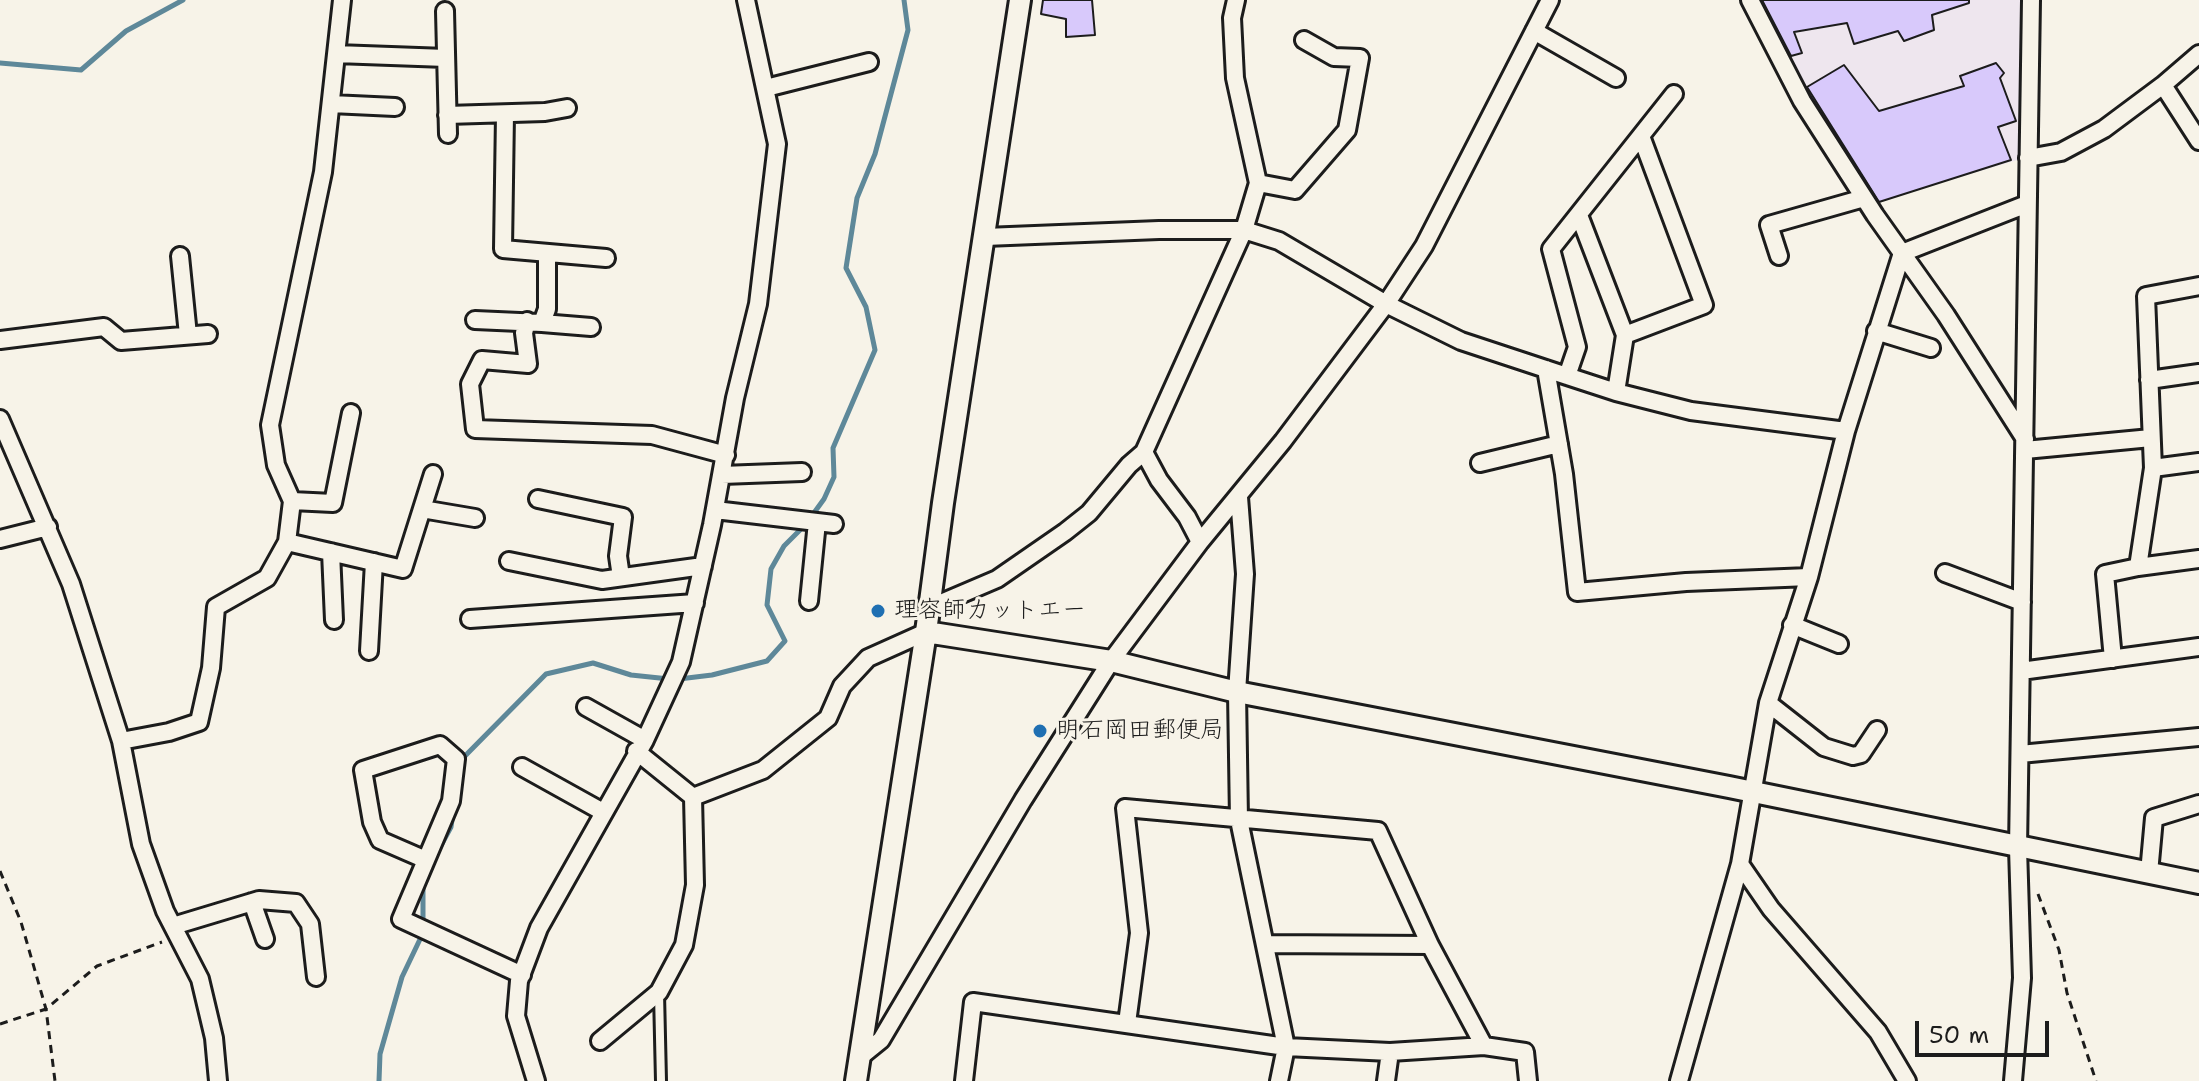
<!DOCTYPE html>
<html>
<head>
<meta charset="utf-8">
<style>
  body { margin:0 }
  #map { position:relative; width:2199px; height:1081px; overflow:hidden; background:#f7f3e8; font-family:"Shantell Sans",sans-serif }
  canvas { display:block }
  .scale { position:absolute; left:1915px; top:1021px; width:134px; height:36px; box-sizing:border-box; border:4px solid #1c1c1c; border-top:0; padding-left:10px; font-size:24px; line-height:28px; white-space:nowrap; color:#1c1c1c; -webkit-text-stroke:6px #f7f3e8; paint-order:stroke }
</style>
</head>
<body>
<div id="map">
<canvas width="2199" height="1081"></canvas>
<div class="scale">50 m</div>
</div>
<script>
const context = document.querySelector('canvas').getContext('2d');
context.lineJoin = 'round';
function paint(path, color) { context.fillStyle = color; context.fill(path, 'evenodd'); }
const shape = rows => new Path2D(rows.map(r => 'M' + r).join(''));
function stroke(path, color, width, dash) { context.strokeStyle = color; context.lineWidth = width; context.lineCap = dash ? 'butt' : 'round'; context.setLineDash(dash || []); context.stroke(path); }
function drawText(font, color, halo, rows, align = 'center') {
  context.font = font + ' "Shantell Sans","Klee One",sans-serif'; context.lineWidth = 6; context.setLineDash([]); context.textBaseline = 'middle'; context.strokeStyle = halo; context.fillStyle = color; for (const [text, x, y, turn = 0] of rows) {
    context.save(); context.translate(x, y); context.rotate((+turn || 0) * Math.PI / 180); context.textAlign = isNaN(turn) ? turn : align; if (halo) context.strokeText(text, 0, 0); context.fillText(text, 0, 0); context.restore();
  }
}
const built = shape([
  [1759,0,2024,0,2021,159,1876,202,1802,82]
]);
const stream = shape([
  [0,63,81,70,126,31,183,0],
  [811,517,824,499,834,477,833,448,875,350,866,307,846,268,857,198,875,154,908,30,904,0],
  [679,679,712,675,767,661,785,641,767,605,771,569,784,546,805,525],
  [462,763,463,758,546,674,593,663,631,675,669,679],
  [438,851,451,827,453,813],
  [423,923,423,885],
  [379,1081,380,1054,402,977,423,933]
]);
const building = shape([
  [1043,0,1092,0,1095,35,1066,37,1066,19,1041,14,1043,0],
  [1762,0,1969,0,1969,3,1932,15,1934,30,1904,41,1898,31,1854,44,1847,23,1794,32,1802,53,1791,56,1762,0],
  [1996,63,2004,73,2000,78,2016,121,1998,127,2011,160,1879,202,1807,87,1844,65,1879,111,1964,86,1960,76,1996,63]
]);
const path = shape([
  [0,871,21,922,46,1009,55,1081],
  [2038,894,2059,950,2067,993,2096,1081],
  [0,1024,46,1009,97,966,162,942]
]);
const service = shape([
  [659,993,661,1081]
]);
const minor = shape([
  [1750,0,1802,101,1875,215,1946,315,2025,439],
  [445,11,448,134],
  [1534,31,1616,78],
  [336,54,446,58],
  [2163,85,2199,54],
  [766,88,869,62],
  [331,104,395,107],
  [505,114,503,249,606,258],
  [447,115,545,112,567,108],
  [2028,158,2061,152,2104,129,2163,85,2199,141],
  [1258,183,1295,190,1347,130,1360,58,1334,57,1304,40],
  [1579,215,1625,335,1704,305,1641,136],
  [985,237,1159,230,1244,230,1279,241,1386,304,1461,341,1567,376,1616,392,1691,411,1846,431],
  [1902,253,2027,204],
  [180,256,188,335],
  [1779,256,1769,225,1864,198],
  [475,320,542,323,547,309,547,253],
  [527,321,524,333,528,364,482,360,470,384,475,429,652,435,726,455],
  [542,323,591,327],
  [1876,331,1931,348],
  [0,340,104,327,121,341,208,334],
  [1546,369,1564,474,1577,592,1686,582,1809,577],
  [1567,376,1577,347,1551,249,1674,94],
  [2149,380,2199,373],
  [1616,392,1625,335],
  [0,419,71,584,121,741,141,844,165,911,200,979,214,1038,218,1081],
  [2025,450,2151,438],
  [1144,452,1159,480,1187,517,1200,542],
  [1480,463,1559,444],
  [2153,468,2199,462],
  [722,475,802,472],
  [1239,497,1245,574,1237,692,1239,820,1286,1047,1279,1081],
  [538,499,623,517,618,556,621,577],
  [292,501,333,503,351,413],
  [422,509,475,518],
  [715,510,834,524],
  [0,539,48,527],
  [287,542,403,569,433,474],
  [331,552,334,620],
  [509,561,602,580,703,566],
  [2138,567,2153,468,2146,296,2199,286],
  [1945,573,2022,602],
  [809,601,817,522],
  [929,608,997,579,1065,532,1089,513,1129,465,1144,452,1244,230,1258,183,1235,78,1232,18,1236,0],
  [470,619,695,603],
  [1792,625,1839,644],
  [369,651,374,562],
  [2113,659,2105,574,2138,567,2199,559],
  [2021,671,2199,647],
  [1768,703,1824,747,1853,756,1861,754,1877,730],
  [586,707,645,740],
  [121,741,169,732,199,722,211,668,216,607,267,578,287,542,292,501,276,465,270,425,323,172,342,0],
  [636,751,693,797,763,770,828,718,842,686,868,658,926,632],
  [2020,754,2199,737],
  [522,767,603,812],
  [426,860,380,840,372,822,363,770,440,745,456,759,451,801,401,919,522,975],
  [1740,864,1771,909,1878,1032,1907,1081],
  [2149,873,2154,818,2199,804],
  [252,902,265,939],
  [173,926,259,900,296,903,310,924,316,977],
  [1265,944,1430,945],
  [1127,1023,1139,933,1125,808,1378,831,1430,945,1484,1046,1525,1052,1528,1081],
  [600,1041,659,992,684,945,695,885,693,797],
  [860,1057,881,1040,1023,800,1111,661,1200,542,1283,441,1386,304,1424,246,1550,0],
  [536,1081,516,1016,519,981,539,928,645,740,681,662,712,525,735,398,758,304,777,144,746,0],
  [964,1081,973,1002,1286,1047,1390,1052,1484,1046],
  [1386,1081,1390,1052],
  [1679,1081,1740,864,1768,703,1809,577,1846,431,1902,253],
  [2013,1081,2022,978,2018,848,2031,0]
]);
const tertiary = shape([
  [926,632,1111,661,1237,692,1729,787,2199,883],
  [856,1081,926,632,943,503,1020,0]
]);
const markers = [
  [878,611,8,"#1f6fb2"],
  [1040,731,8,"#1f6fb2"]
];
const poiNames = [
  ["理容師カットエー",894,611],
  ["明石岡田郵便局",1056,731]
];
paint(built, '#eee6ee');
stroke(stream, '#5e8899', 5);
paint(building, '#d8c9fb');
stroke(building, '#1c1c1c', 2);
stroke(service, '#1c1c1c', 14);
stroke(minor, '#1c1c1c', 22);
stroke(tertiary, '#1c1c1c', 26);
stroke(path, '#1c1c1c', 3, [8, 6]);
stroke(service, '#f7f3e8', 8);
stroke(minor, '#f7f3e8', 16);
stroke(tertiary, '#f7f3e8', 20);
for (const [x, y, r, color] of markers) { const dot = new Path2D(); dot.arc(x, y, r, 0, 2 * Math.PI); context.fillStyle = color; context.fill(dot); stroke(dot, '#f7f3e8', 3); }
drawText('24px', '#1c1c1c', '#f7f3e8', poiNames, 'left');
</script>
</body>
</html>
